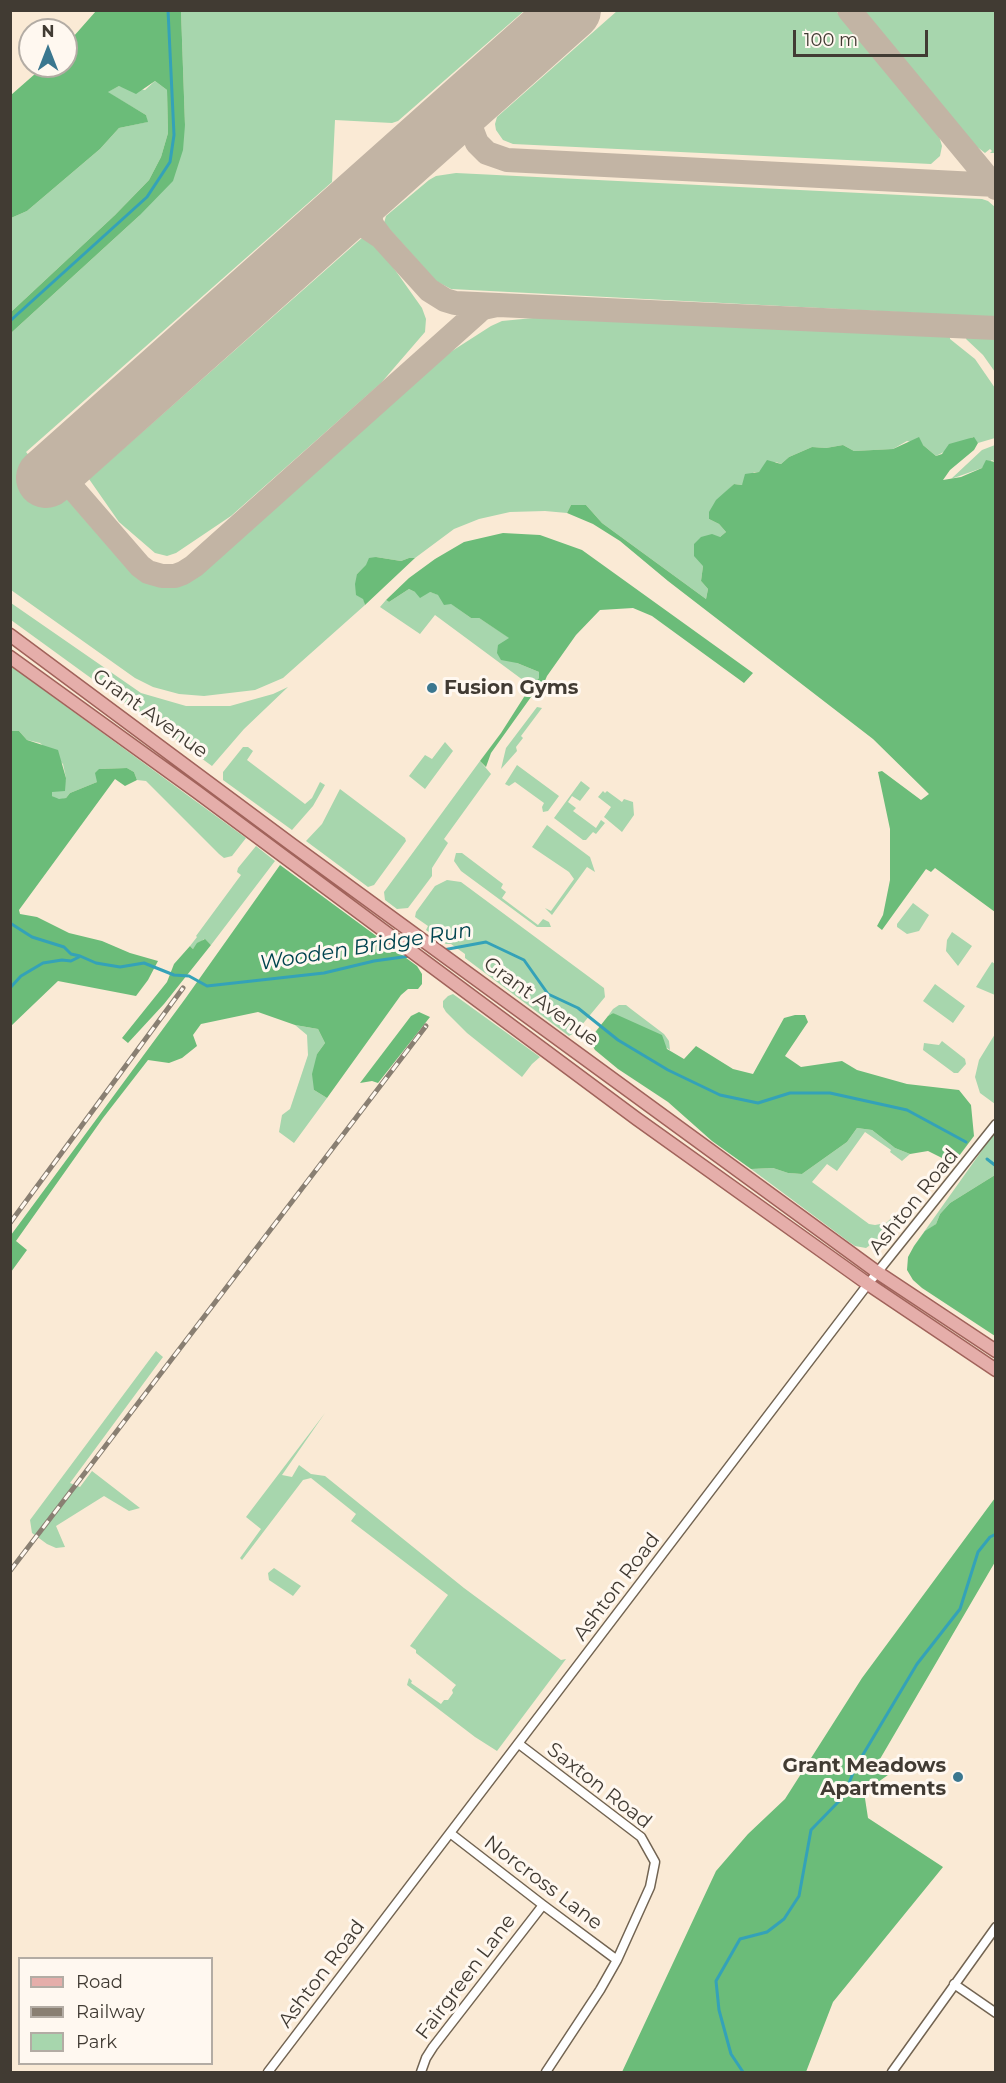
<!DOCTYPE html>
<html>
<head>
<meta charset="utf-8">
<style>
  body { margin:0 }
  #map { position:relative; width:1006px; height:2083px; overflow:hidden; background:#faead5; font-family:Montserrat,sans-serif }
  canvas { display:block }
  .frame { position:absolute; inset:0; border:12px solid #413b33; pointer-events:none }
  .legend { position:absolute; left:18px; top:1957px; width:195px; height:108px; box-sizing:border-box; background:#fff8f0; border:2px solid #b3aca4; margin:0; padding:8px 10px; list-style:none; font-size:18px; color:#413b33 }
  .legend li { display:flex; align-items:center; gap:12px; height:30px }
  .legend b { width:30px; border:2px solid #b3aca4 }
  .north { position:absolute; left:18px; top:18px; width:60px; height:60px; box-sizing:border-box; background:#fff8f0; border:2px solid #b3aca4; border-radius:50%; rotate:0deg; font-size:16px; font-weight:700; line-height:24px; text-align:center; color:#413b33 }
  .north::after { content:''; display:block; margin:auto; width:21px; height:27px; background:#3b778f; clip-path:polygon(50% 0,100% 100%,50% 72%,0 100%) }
  .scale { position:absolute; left:793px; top:30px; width:135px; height:27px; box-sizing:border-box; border:3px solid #413b33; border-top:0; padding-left:8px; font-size:18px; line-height:21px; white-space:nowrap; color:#413b33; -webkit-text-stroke:4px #fff8f0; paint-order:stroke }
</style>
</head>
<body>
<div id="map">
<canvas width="1006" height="2083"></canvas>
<div class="frame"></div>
<ul class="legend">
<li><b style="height:8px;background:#e5aeaa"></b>Road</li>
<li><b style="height:8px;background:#897f72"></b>Railway</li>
<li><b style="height:16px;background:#a7d6ad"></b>Park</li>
</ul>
<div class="north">N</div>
<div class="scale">100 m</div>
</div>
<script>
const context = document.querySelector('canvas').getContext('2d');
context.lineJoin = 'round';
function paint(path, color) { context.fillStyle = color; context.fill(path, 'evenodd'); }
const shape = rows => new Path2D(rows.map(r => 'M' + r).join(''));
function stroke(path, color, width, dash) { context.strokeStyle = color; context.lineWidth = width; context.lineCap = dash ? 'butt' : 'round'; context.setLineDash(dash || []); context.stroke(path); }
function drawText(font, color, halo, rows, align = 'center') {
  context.font = font + ' Montserrat,sans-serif'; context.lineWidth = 6; context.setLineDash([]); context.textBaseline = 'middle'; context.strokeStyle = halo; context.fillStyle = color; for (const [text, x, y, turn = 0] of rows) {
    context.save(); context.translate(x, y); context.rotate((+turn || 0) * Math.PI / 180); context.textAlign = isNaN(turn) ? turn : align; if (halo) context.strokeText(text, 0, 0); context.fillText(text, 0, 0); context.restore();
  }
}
const green = shape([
  [181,11,524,11,398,121,392,123,335,120,332,182,26,452,126,567,139,577,163,585,176,584,189,579,200,572,438,360,491,326,502,321,554,316,950,336,950,339,975,359,995,388,995,438,978,443,973,437,936,456,923,445,907,441,893,449,854,451,843,445,826,448,812,447,789,457,781,464,776,462,759,472,754,472,742,485,734,484,727,491,709,519,719,524,726,532,720,537,703,566,701,581,708,589,706,599,602,523,586,505,571,505,567,513,545,511,510,512,479,519,454,529,415,558,409,558,401,561,376,557,357,574,365,605,283,678,255,690,204,696,179,694,153,687,135,678,11,590,11,333,139,216,185,125],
  [617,11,836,11,939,136,942,146,940,156,931,164,513,144,503,140,496,130,495,124,497,117],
  [863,11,995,11,995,153,990,153,992,151,990,149,985,153,972,143],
  [155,81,167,90,168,133,161,157,149,180,115,215,11,312,11,218,27,211,100,149,119,128,147,122,146,115,107,92,119,86,145,90],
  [456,173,982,199,988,201,995,207,995,317,451,289,436,281,384,223,386,216,429,180,436,176],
  [363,237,368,238,388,260,422,308,426,319,425,332,381,383,231,516,176,553,167,556,155,553,119,522,89,479],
  [967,336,995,338,995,372,983,355,966,339],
  [995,445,995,462,992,460,982,468,951,479,982,450],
  [409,589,415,592,430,592,439,595,471,618,479,618,510,638,517,663,539,672,539,678,531,686,435,615,420,634,380,607,386,600,389,602],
  [11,603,141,693,186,706,230,706,273,694,288,687,244,729,212,766,11,620],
  [11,666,246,838,232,856,224,858,219,854,146,781,137,780,134,772,127,768,99,769,97,782,70,793,66,798,59,800,52,796,52,791,64,785,66,778,63,764,40,743,27,740,19,731,11,731],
  [537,707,542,708,521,736,523,738,516,747,517,751,501,769,506,748],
  [445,742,453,751,425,789,409,776,425,755,432,759],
  [243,747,248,747,253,751,247,760,305,804,312,798,320,782,325,785,313,806,292,830,223,780,223,772],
  [480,761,491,774,444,839,448,843,432,868,432,876,408,908,397,909,385,900,384,892],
  [517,765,559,796,548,811,543,812,542,807,544,803,515,782,509,786,505,784],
  [581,781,590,788,580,801,572,796,568,802,576,808,573,811,596,828,601,820,605,823,596,834,593,832,586,840,583,840,554,818],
  [340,789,405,838,406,841,374,885,368,887,306,841,322,824],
  [603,791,605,793,607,791,622,802,624,799,633,802,634,815,622,832,604,817,611,807,598,797],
  [547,825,590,857,595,872,587,867,552,915,545,908,551,911,574,879,569,872,532,847],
  [256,846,275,861,211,945,204,939,193,949,190,946,197,937,196,936,241,875,237,872,238,868],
  [456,853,462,853,503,884,501,888,506,892,502,898,538,925,543,919,549,922,551,927,537,927,461,871,454,861],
  [447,880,461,882,604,988,605,997,576,1032,569,1036,465,958,465,954,451,944,446,944,426,930,428,926,415,917,416,912,435,886],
  [913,903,929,915,919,931,907,934,897,927,897,924],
  [952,932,972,946,958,966,946,951,947,940],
  [992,962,995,964,995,995,976,987],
  [935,984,965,1006,953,1023,923,1001],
  [453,994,540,1057,532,1064,522,1077,467,1033,446,1012,443,1007,443,1001,448,996],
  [619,1005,626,1005,631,1009,664,1034,669,1041,670,1050,613,1013,608,1016,613,1009],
  [295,1025,318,1029,325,1043,317,1054,314,1090,327,1098,294,1143,279,1132,282,1115,290,1109,308,1055,307,1035],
  [995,1034,995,1104,980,1093,975,1077,979,1060],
  [942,1041,965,1059,966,1064,958,1073,954,1073,923,1050,924,1043,939,1045],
  [857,1128,872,1130,895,1148,910,1154,902,1161,890,1152,891,1150,865,1132,837,1171,827,1164,812,1182,869,1224,875,1225,886,1223,896,1214,901,1218,883,1236,866,1248,855,1246,849,1242,751,1169,773,1168,788,1173,802,1174,847,1142],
  [995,1132,995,1175,950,1203,940,1214,936,1224,925,1232,914,1246],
  [156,1351,163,1357,70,1483,80,1487,92,1471,140,1508,129,1511,104,1496,56,1526,65,1547,56,1548,47,1544,32,1533,30,1520],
  [325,1413,282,1475,292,1477,299,1465,311,1474,325,1476,464,1588,561,1660,566,1659,497,1751,475,1737,407,1685,409,1678,412,1681,411,1683,441,1704,444,1700,448,1700,453,1693,452,1690,456,1685,416,1653,416,1650,410,1646,448,1595,351,1521,356,1514,311,1478,303,1480,242,1560,240,1558,261,1529,246,1517],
  [274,1568,301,1586,293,1596,269,1580,268,1573]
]);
const forest = shape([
  [96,11,181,11,185,125,183,150,173,181,139,216,11,333,11,312,115,215,149,180,161,157,168,133,167,90,155,81,136,94,119,86,108,92,146,115,148,122,119,128,100,149,27,211,11,218,11,95,44,66,66,66,66,45],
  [919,437,923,445,936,456,942,454,949,444,974,437,978,443,974,450,950,470,943,480,961,477,982,468,986,460,995,462,995,912,935,868,931,872,926,869,882,930,877,926,883,915,890,880,890,829,878,772,882,771,921,800,929,794,873,739,668,581,620,541,593,524,567,513,571,505,586,505,602,523,706,599,708,589,701,581,703,566,694,556,694,544,701,537,712,534,720,537,726,532,719,524,709,519,709,512,716,500,734,484,742,485,745,474,759,472,767,460,781,464,789,457,812,447,826,448,843,445,854,451,893,449],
  [503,533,540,535,582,550,753,673,744,683,652,616,633,608,600,610,576,635,547,676,544,683,531,697,491,753,486,767,480,761,501,733,531,686,539,678,539,672,517,663,501,660,497,653,498,645,509,638,479,618,471,618,451,604,444,605,438,595,430,592,420,598,415,592,409,589,389,602,386,600,409,578,435,559,464,542],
  [376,557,401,561,409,558,415,558,365,605,363,599,356,595,355,584,357,574,366,565,369,558],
  [11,731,19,731,27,740,58,750,66,778,65,791,52,792,52,796,59,799,66,798,70,793,97,782,95,773,99,769,127,768,134,772,137,780,125,786,115,779,19,910,20,914,37,917,69,933,102,941,130,953,158,961,148,980,136,996,58,981,11,1026],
  [280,865,417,966,422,974,422,984,418,989,408,989,401,995,327,1098,314,1090,312,1074,317,1054,325,1043,318,1029,295,1025,258,1012,201,1024,193,1035,197,1046,182,1058,169,1063,148,1060,103,1118,16,1241,27,1250,11,1272,11,1235,185,999],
  [205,939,211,945,164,1004,128,1043,122,1038,167,982,174,964,190,946,193,949,197,943],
  [419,1012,430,1017,378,1083,372,1081,360,1083,411,1016],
  [613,1013,662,1035,667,1049,684,1059,696,1046,733,1069,753,1074,784,1018,795,1015,805,1015,808,1022,785,1056,801,1067,842,1061,857,1070,907,1084,959,1090,971,1105,974,1136,956,1160,944,1159,928,1151,910,1154,895,1148,872,1130,857,1128,847,1142,802,1174,788,1173,773,1168,751,1169,712,1141,668,1102,618,1069,595,1050,589,1040,608,1016],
  [995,1175,995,1336,922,1288,913,1280,907,1270,908,1257,914,1246,925,1231,936,1224,940,1214,950,1203],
  [995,1498,995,1562,880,1759,895,1770,864,1792,868,1818,943,1867,833,2002,806,2072,622,2072,716,1871,748,1834,785,1799,862,1678]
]);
const stream = shape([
  [10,321,147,197,170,162,174,135,168,10],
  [10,923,32,937,64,947,71,954,80,956,96,963,120,967,144,963,174,975,189,976,207,986,324,973,374,961,410,956],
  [443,950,486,942,524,960,548,994,578,1008,618,1040,668,1070,720,1095,758,1103,790,1093,830,1093,907,1110,966,1142],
  [10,988,21,976,43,963,62,960,71,961,79,957],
  [987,1159,996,1166],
  [743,2072,731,2054,719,2010,716,1981,740,1939,767,1932,784,1919,799,1896,811,1830,844,1796,855,1768,917,1664,960,1609,978,1552,990,1537,996,1534]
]);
const taxiway = shape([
  [849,10,996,188],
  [492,80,474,103,471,115,472,130,477,143,487,153,507,160,996,185],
  [317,236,339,224,350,224,366,227,381,237,429,290,445,300,455,303,996,328],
  [381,237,372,225,369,210,370,199,381,180],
  [56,469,140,566,148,572,162,576,175,576,183,573,194,566,478,312,483,308,497,305]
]);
const runway = shape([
  [46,478,571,10]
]);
const street = shape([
  [519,1744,641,1837,655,1862,650,1887,617,1960,600,1990,546,2072],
  [450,1833,543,1905,617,1960],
  [954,1984,996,2013],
  [268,2072,868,1284,996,1124],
  [421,2072,426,2058,433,2047,543,1905],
  [892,2072,996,1927]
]);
const primary = shape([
  [10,635,291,844,877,1272,996,1351],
  [10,657,197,792,637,1119,868,1284,996,1370]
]);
const rail = shape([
  [10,1223,183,988],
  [10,1571,426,1026]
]);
const markers = [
  [432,688,6,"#3b778f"],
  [958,1777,6,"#3b778f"]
];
const poiNames = [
  ["Fusion Gyms",444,688],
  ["Grant Meadows",946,1766,"right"],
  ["Apartments",946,1789,"right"]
];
const streetNames = [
  ["Grant Avenue",150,714,36],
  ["Grant Avenue",541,1002,36],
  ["Ashton Road",914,1202,-51],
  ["Ashton Road",617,1587,-53],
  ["Saxton Road",599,1786,38],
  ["Norcross Lane",543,1883,37],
  ["Ashton Road",322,1974,-53],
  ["Fairgreen Lane",466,1977,-53]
];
const waterNames = [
  ["Wooden Bridge Run",366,947,-9]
];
paint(green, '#a7d6ad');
paint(forest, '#6bbc79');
stroke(stream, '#34a2b8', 3);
stroke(taxiway, '#c2b4a4', 24);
stroke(runway, '#c2b4a4', 60);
stroke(street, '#726452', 11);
stroke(primary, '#a1635b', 15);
stroke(street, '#fff', 8);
stroke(primary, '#e5aeaa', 12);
stroke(rail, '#897f72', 5);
stroke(rail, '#fff8f0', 3, [9]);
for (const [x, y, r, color] of markers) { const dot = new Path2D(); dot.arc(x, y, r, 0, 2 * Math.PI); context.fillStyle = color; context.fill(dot); stroke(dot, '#fff8f0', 2); }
drawText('bold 20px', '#413b33', '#fff8f0', poiNames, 'left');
drawText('20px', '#413b33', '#fff8f0', streetNames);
drawText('italic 21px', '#00444f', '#fff8f0', waterNames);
</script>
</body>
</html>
